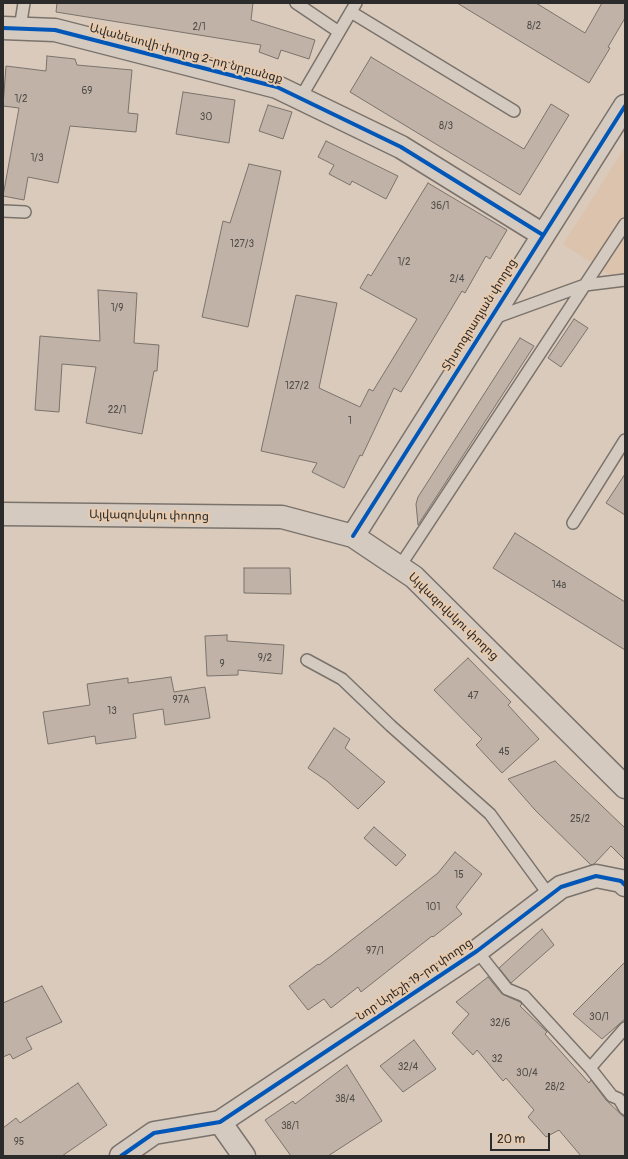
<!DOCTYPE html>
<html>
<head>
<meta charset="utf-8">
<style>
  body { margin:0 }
  #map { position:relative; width:628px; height:1159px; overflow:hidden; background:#dacabb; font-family:Pangolin,sans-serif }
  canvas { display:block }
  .frame { position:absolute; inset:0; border:4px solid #2b2b2b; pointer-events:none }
  .scale { position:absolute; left:490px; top:1133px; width:60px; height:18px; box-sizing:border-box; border:2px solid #2b2b2b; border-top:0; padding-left:5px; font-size:12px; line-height:14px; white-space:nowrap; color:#2b2b2b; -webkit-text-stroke:3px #e7caae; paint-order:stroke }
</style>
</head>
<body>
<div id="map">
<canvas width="628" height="1159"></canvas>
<div class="frame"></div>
<div class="scale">20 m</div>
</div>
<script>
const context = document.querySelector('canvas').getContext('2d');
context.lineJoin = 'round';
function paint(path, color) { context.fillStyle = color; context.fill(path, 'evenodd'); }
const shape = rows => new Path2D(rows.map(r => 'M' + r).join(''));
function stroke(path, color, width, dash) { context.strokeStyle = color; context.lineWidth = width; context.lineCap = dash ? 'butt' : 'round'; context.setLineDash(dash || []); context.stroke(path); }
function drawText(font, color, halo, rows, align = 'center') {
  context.font = font + ' Pangolin,"Noto Sans Armenian",sans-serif'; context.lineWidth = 4; context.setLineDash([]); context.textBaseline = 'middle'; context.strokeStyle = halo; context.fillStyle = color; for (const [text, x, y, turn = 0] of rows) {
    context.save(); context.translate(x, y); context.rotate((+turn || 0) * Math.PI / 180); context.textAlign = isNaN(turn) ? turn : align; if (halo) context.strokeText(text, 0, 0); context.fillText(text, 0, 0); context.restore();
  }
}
const built = shape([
  [625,147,625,285,563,244]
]);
const building = shape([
  [57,3,253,3,251,20,315,40,309,59,281,50,278,59,259,52,261,45,56,12,57,3],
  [457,3,536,3,585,33,602,3,625,3,625,18,608,47,610,48,589,83,457,3],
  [47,56,75,59,77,65,132,70,128,113,138,114,136,132,70,126,58,183,28,177,24,200,3,196,19,108,3,106,6,66,46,71,47,56],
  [371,57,524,149,551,104,569,115,520,195,350,92,371,57],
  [183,92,235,100,229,143,176,134,183,92],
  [268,105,292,112,283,139,259,131,268,105],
  [326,141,398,176,386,199,352,181,350,185,329,174,334,165,318,157,326,141],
  [249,164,281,171,248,327,202,317,223,221,230,223,249,164],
  [428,183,507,230,490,259,486,256,465,293,462,291,401,392,394,388,362,456,360,455,344,488,312,472,317,463,261,451,296,295,337,303,319,388,360,407,369,389,373,391,417,319,360,288,368,274,371,276,428,183],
  [98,290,137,293,134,343,159,345,157,371,154,371,142,434,86,423,96,367,62,364,59,412,35,410,40,336,100,341,98,290],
  [574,319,588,328,561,367,548,358,574,319],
  [520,338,534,346,418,525,416,504,418,497,520,338],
  [625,474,625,515,606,503,625,474],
  [515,533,625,602,625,650,493,568,515,533],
  [244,568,290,568,291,594,244,593,244,568],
  [227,635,227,641,284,645,282,674,238,670,238,675,207,676,205,636,227,635],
  [468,658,511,702,508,705,539,739,502,773,476,745,482,739,434,690,468,658],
  [171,677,174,692,205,687,210,718,165,725,163,709,133,714,136,738,96,744,95,736,48,744,43,712,90,705,87,684,128,678,128,683,171,677],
  [334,728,350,739,345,748,385,782,358,809,327,781,308,768,334,728],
  [555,761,625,828,625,860,611,846,594,864,591,865,535,810,508,779,555,761],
  [374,827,406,855,396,866,364,838,374,827],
  [455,852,482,874,456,907,462,914,433,937,432,936,361,992,358,987,331,1008,324,999,308,1010,289,986,318,964,319,965,331,956,438,873,455,852],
  [542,929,554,945,511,983,499,968,542,929],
  [625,962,625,1019,602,1039,573,1014,625,962],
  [488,977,502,994,520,1002,522,1004,520,1006,547,1032,545,1034,589,1083,591,1080,606,1100,625,1118,625,1156,581,1156,559,1130,546,1137,528,1117,534,1110,506,1078,503,1081,477,1050,473,1055,452,1033,469,1014,456,1002,488,977],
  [42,986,62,1022,26,1038,32,1049,13,1059,10,1054,3,1057,3,1003,42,986],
  [414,1040,436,1069,403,1092,380,1066,414,1040],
  [347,1065,382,1121,328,1156,291,1156,265,1120,293,1101,295,1104,347,1065],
  [78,1083,107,1125,62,1156,3,1156,3,1128,16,1118,20,1123,78,1083]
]);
const lane = shape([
  [296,3,339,32],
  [351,12,514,111],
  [20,28,24,3],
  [301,97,356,3],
  [3,211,25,212],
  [494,318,585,285,625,280],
  [573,523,625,440],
  [400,566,625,224],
  [307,660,342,679,391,726,490,814,549,895],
  [477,951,507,989,524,996,590,1068,612,1096,619,1099,625,1109],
  [590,1068,625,1028]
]);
const street = shape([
  [3,28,55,30,277,87,401,147,543,235],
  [220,1122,244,1156],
  [121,1156,154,1133,220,1122,477,951,561,887,596,876,621,881,625,885]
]);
const secondary = shape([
  [3,514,282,517,353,536,414,577,625,787],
  [353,536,625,106]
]);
const cycleway = shape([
  [3,28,55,30,277,87,401,147,543,235],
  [353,536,625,106],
  [121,1156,154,1133,220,1122,477,951,561,887,596,876,621,881,625,885]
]);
const numberNames = [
  ["8/2",534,26],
  ["2/1",199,27],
  ["69",87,91],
  ["1/2",21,99],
  ["30",206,117],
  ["8/3",446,126],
  ["1/3",37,158],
  ["36/1",440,206],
  ["127/3",242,244],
  ["1/2",404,262],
  ["2/4",457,279],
  ["1/9",117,308],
  ["127/2",297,386],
  ["22/1",117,410],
  ["1",350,421],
  ["14a",559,585],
  ["9/2",265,658],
  ["9",222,664],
  ["47",473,696],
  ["97А",181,700],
  ["13",112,711],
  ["45",504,752],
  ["25/2",580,819],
  ["15",459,875],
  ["101",433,907],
  ["97/1",375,951],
  ["30/1",599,1017],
  ["32/6",500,1023],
  ["32",497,1059],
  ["32/4",408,1067],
  ["30/4",527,1073],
  ["28/2",555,1087],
  ["38/4",345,1099],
  ["38/1",290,1126],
  ["95",19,1142]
];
const streetNames = [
  ["Ավանեսովի փողոց 2-րդ նրբանցք",186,54,15],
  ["Տիտոգրադյան փողոց",480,315,-58],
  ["Այվազովսկու փողոց",149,516,1],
  ["Այվազովսկու փողոց",453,617,44],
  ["Նոր Արեշի 19-րդ փողոց",415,980,-34]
];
paint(built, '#dcc3ad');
paint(building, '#c0b2a6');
stroke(building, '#7a736c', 1);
stroke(lane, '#7a736c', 14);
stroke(street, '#7a736c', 25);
stroke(secondary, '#7a736c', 25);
stroke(lane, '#d5cac0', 11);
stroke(street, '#d5cac0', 22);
stroke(secondary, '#d5cac0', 22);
stroke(cycleway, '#0057b8', 4);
drawText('10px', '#514e4a', null, numberNames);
drawText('12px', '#2b2b2b', '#e7caae', streetNames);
</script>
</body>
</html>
